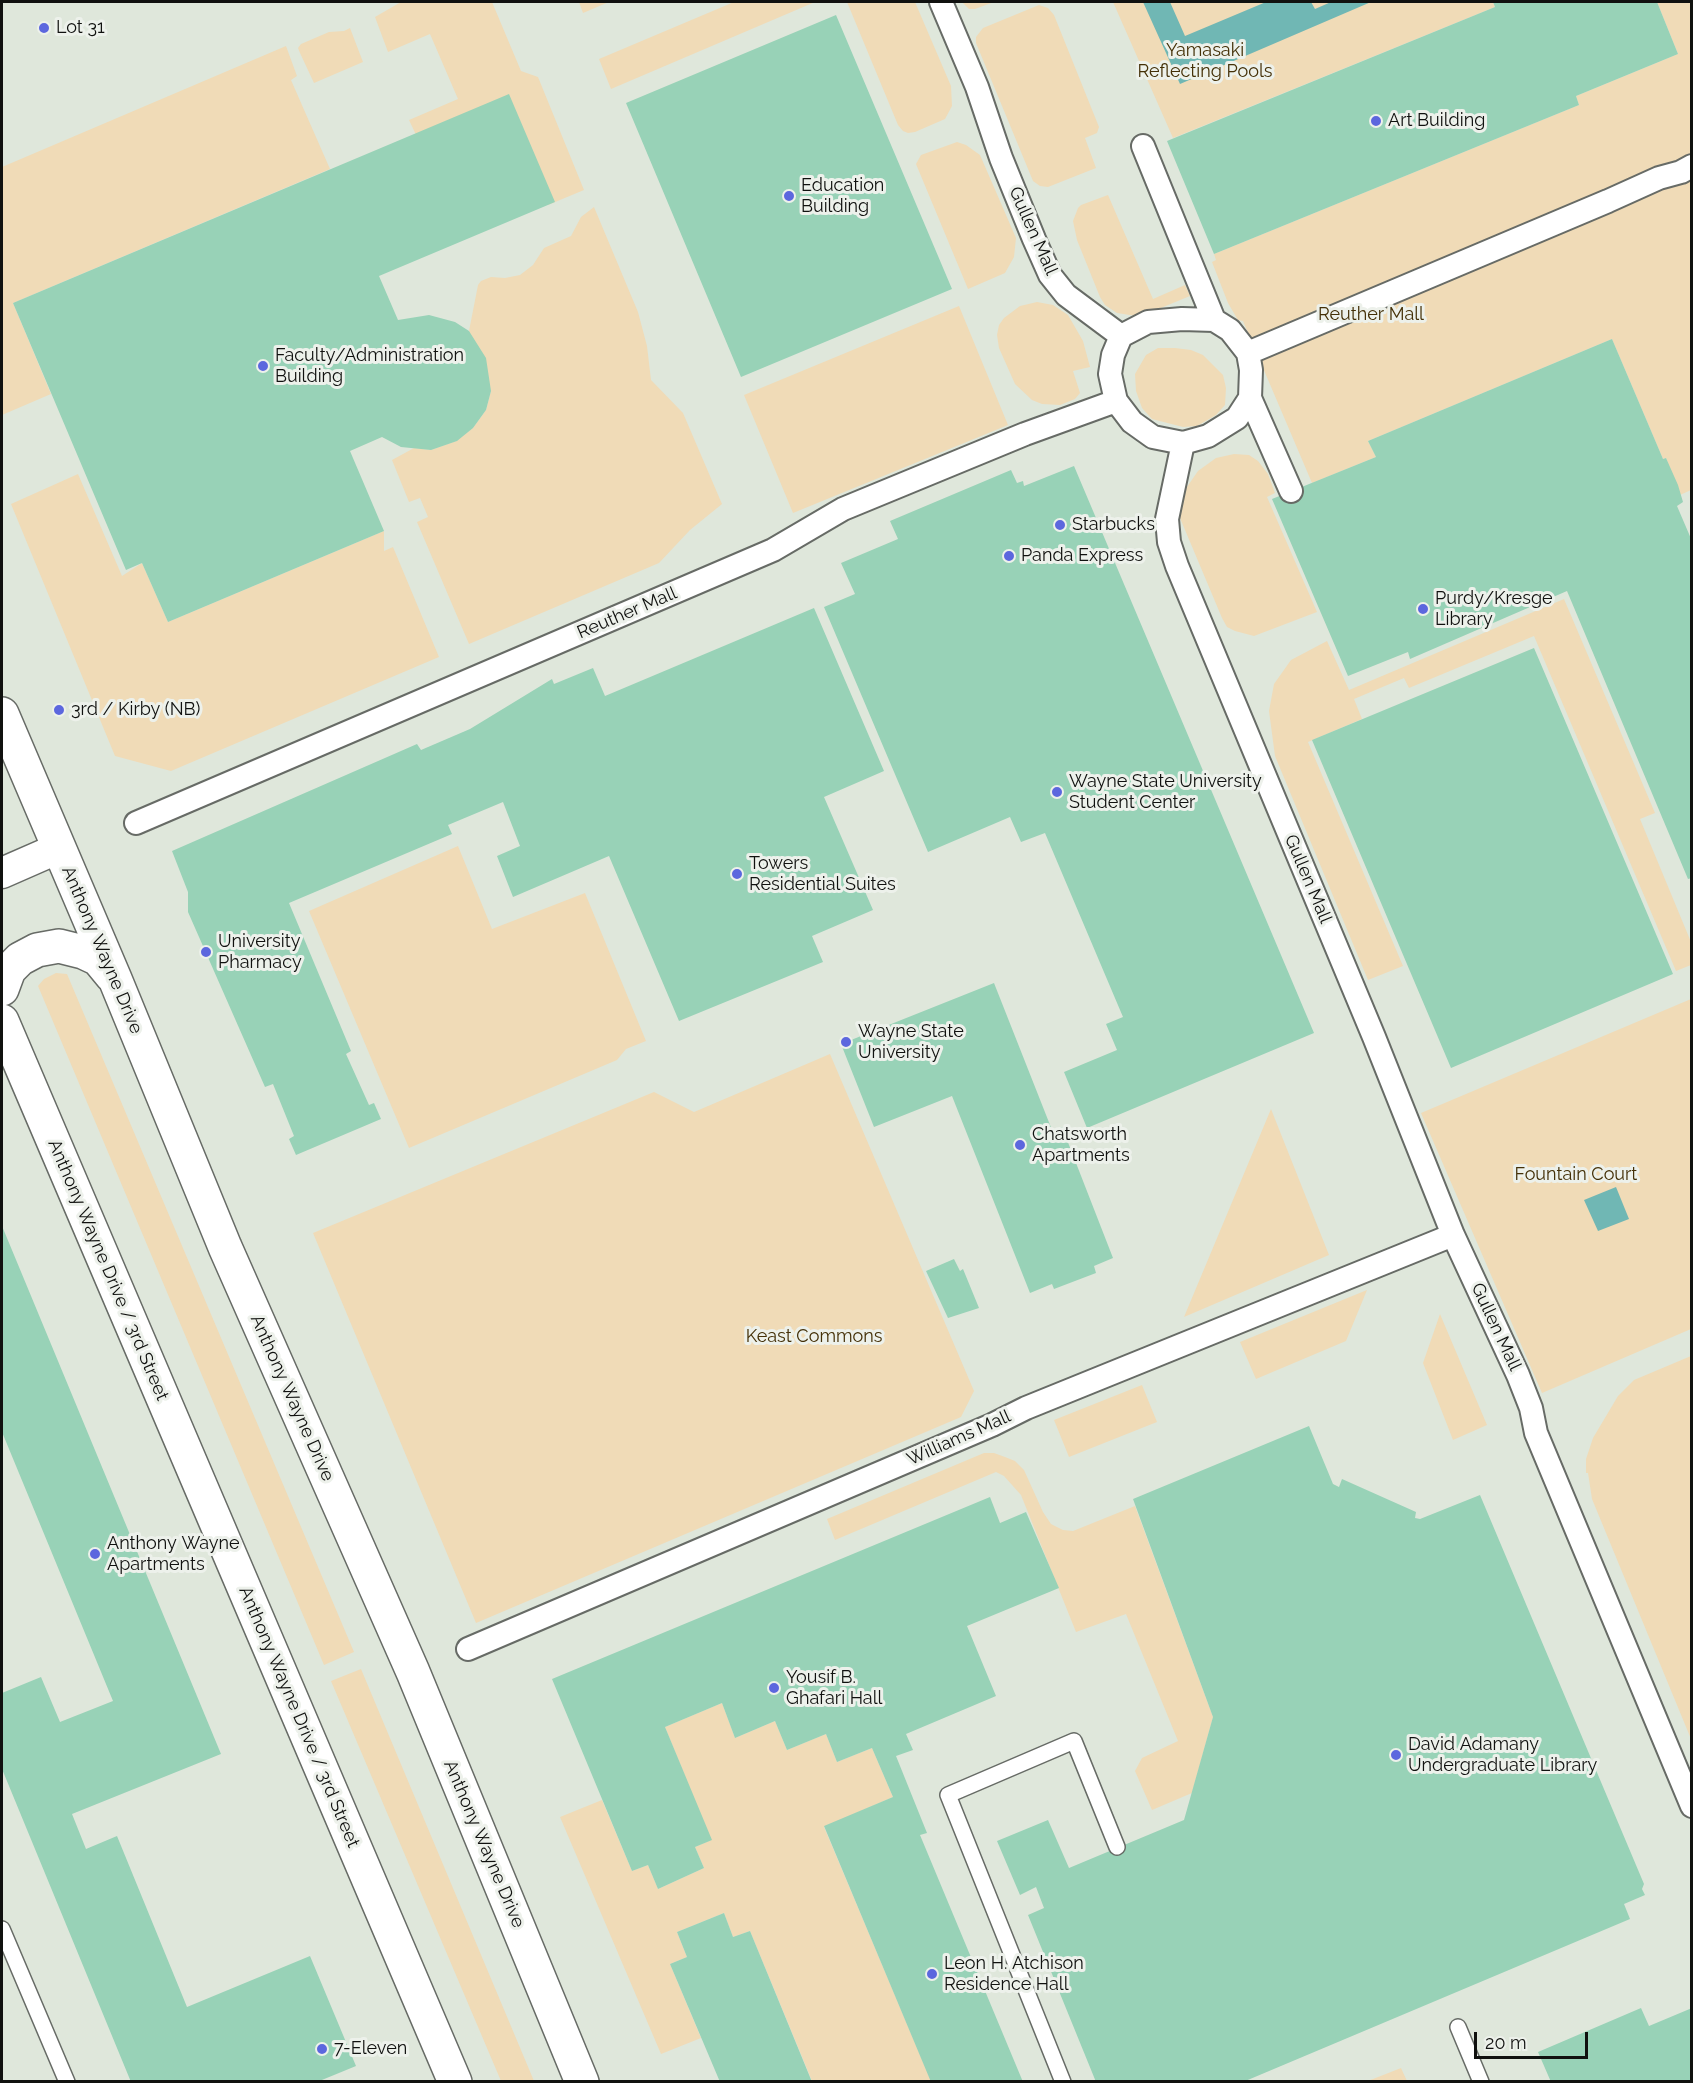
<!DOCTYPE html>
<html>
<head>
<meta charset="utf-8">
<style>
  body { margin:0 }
  #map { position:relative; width:1693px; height:2083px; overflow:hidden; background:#edf1eb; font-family:Raleway,sans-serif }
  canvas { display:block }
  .frame { position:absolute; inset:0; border:3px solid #10110f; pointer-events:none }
  .scale { position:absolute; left:1474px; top:2032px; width:114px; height:27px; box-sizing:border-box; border:3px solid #10110f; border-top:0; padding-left:8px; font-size:18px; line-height:21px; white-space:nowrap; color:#10110f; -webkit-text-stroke:4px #edf1eb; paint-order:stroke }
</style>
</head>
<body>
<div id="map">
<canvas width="1693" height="2083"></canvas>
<div class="frame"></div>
<div class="scale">20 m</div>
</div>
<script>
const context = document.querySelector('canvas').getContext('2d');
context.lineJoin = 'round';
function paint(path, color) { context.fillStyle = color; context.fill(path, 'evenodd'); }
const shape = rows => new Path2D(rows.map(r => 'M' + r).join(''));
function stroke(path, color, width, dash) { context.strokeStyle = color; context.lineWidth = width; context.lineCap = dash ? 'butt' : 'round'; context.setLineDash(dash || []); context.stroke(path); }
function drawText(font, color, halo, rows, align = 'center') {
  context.font = font + ' Raleway,sans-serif'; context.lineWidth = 6; context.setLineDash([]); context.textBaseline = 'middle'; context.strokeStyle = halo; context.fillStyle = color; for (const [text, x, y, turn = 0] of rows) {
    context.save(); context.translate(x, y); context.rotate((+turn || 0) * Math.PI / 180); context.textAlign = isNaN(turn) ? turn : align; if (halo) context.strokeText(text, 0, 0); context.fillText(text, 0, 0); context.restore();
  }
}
const built = shape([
  [2,2,1691,2,1691,2081,2,2081]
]);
const green = shape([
  [401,2,492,2,521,71,538,77,584,190,548,205,418,139,409,120,458,99,430,34,388,52,375,17],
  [579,2,609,2,583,13],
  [734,2,815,2,611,89,599,59],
  [847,2,915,2,951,86,952,106,945,119,915,132,908,133,903,131,898,125],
  [962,2,994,2,975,9,969,9],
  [1113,2,1493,2,1495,7,1173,138],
  [1657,2,1691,2,1691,490,1680,495,1666,458,1663,459,1612,339,1368,441,1376,457,1312,483,1243,321,1238,320,1228,303,1212,262,1216,260,1214,254,1579,105,1576,96,1678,54],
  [1039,5,1048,8,1054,15,1099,127,1097,133,1085,138,1096,168,1048,187,1040,186,1033,181,976,43,976,37,983,28],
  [350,28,363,62,314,83,300,53,298,48,301,44,329,32,344,31],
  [286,46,297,76,291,80,330,169,13,303,51,394,2,415,2,167],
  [957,142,966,145,980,155,1016,238,1014,257,1005,273,968,289,916,164,921,155],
  [1108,195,1153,299,1185,285,1190,296,1151,312,1136,316,1117,313,1105,305,1100,297,1077,240,1073,221,1078,208,1081,205],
  [594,207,638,312,647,346,651,380,683,413,722,504,690,530,659,563,469,644,417,522,428,517,420,498,409,502,392,460,414,448,431,450,456,441,473,428,486,410,491,391,469,331,478,285,481,281,491,277,505,278,520,275,533,265,544,248,571,236,581,217],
  [1037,302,1053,305,1068,315,1083,341,1090,367,1073,371,1080,393,1075,399,1060,405,1042,404,1032,400,1015,384,999,348,997,335,999,325,1004,318,1020,306],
  [959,306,1008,425,793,513,744,395],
  [1158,348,1175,348,1191,350,1203,355,1223,375,1226,388,1225,405,1216,415,1197,426,1183,427,1152,419,1142,408,1136,391,1135,374,1146,355],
  [1234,454,1249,455,1258,461,1268,474,1275,493,1267,497,1317,612,1254,636,1235,631,1227,627,1222,618,1180,518,1180,504,1187,487,1198,471,1216,458],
  [78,474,122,576,142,563,168,622,384,531,384,551,393,547,439,657,171,771,115,756,11,504],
  [1564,599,1655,813,1640,819,1691,942,1691,965,1676,971,1534,636,1409,688,1404,678,1354,699,1362,719,1308,742,1403,966,1368,980,1275,756,1269,711,1274,684,1291,660,1327,641,1349,690],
  [458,846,492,929,585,893,646,1041,626,1049,617,1060,409,1148,309,911],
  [56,973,67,974,354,1652,324,1665,38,986,44,979],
  [1691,999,1691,1329,1542,1393,1421,1113],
  [830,1054,974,1391,961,1417,476,1623,313,1233,654,1092,694,1112],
  [1271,1109,1329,1255,1184,1317],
  [1367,1290,1346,1341,1256,1379,1240,1342],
  [1440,1314,1487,1425,1453,1440,1423,1363],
  [1691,1356,1691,1739,1592,1499,1588,1473,1586,1473,1586,1459,1593,1438,1618,1396,1634,1380],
  [1142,1385,1157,1422,1069,1457,1054,1420],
  [984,1453,994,1453,1005,1457,1015,1461,1024,1470,1043,1512,1051,1524,1063,1530,1073,1531,1135,1506,1213,1717,1192,1793,1152,1810,1135,1771,1142,1758,1178,1741,1126,1614,1076,1632,1021,1495,1004,1476,996,1472,835,1540,827,1519],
  [361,1669,534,2081,501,2081,331,1681],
  [722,1703,735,1738,775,1721,787,1750,826,1734,837,1762,872,1748,893,1797,824,1827,931,2081,812,2081,750,1931,733,1937,724,1913,677,1932,687,1957,670,1964,701,2038,661,2054,560,1817,602,1800,632,1871,648,1865,658,1889,704,1868,695,1847,711,1840,665,1727],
  [1401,2068,1407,2081,1368,2081]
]);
const water = shape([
  [1143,2,1170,2,1185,36,1266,2,1311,2,1315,9,1331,2,1371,2,1180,84],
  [1616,1187,1629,1219,1598,1231,1584,1200]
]);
const building = shape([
  [1493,2,1657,2,1678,54,1576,96,1579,105,1214,254,1167,141,1495,7],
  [836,15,952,289,741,377,626,103],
  [509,94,555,202,379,276,398,320,429,315,455,322,469,331,486,358,491,391,486,410,473,428,457,441,431,450,401,447,382,437,350,451,384,531,168,622,142,563,126,570,13,303],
  [1612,339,1663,459,1666,458,1678,485,1683,502,1677,506,1692,541,1692,878,1688,879,1567,591,1410,659,1408,652,1348,676,1272,499,1376,457,1368,441],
  [1074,466,1314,1033,1087,1128,1064,1072,1117,1050,1106,1024,1123,1017,1045,833,1021,842,1010,817,928,852,824,607,855,594,841,563,898,539,890,521,1011,470,1017,483,1023,481,1024,486],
  [814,608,884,771,824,797,873,910,812,936,823,962,679,1021,609,856,513,897,497,856,520,846,503,802,448,825,452,834,289,903,351,1051,346,1054,369,1105,374,1103,381,1119,296,1155,289,1139,294,1136,273,1084,265,1087,188,912,188,892,172,851,417,744,421,750,470,729,552,679,554,684,593,668,605,696],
  [1534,648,1673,974,1451,1068,1312,740],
  [994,983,1052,1130,1062,1127,1113,1258,1094,1266,1096,1273,1054,1289,1052,1284,1030,1293,952,1096,874,1127,841,1044],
  [2,1226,221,1754,72,1814,86,1849,117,1836,187,2007,310,1956,356,2066,317,2082,131,2082,2,1769,2,1693,41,1677,60,1722,113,1701,2,1432],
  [954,1259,960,1271,963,1269,979,1308,948,1318,926,1271],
  [1309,1426,1333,1484,1339,1487,1342,1479,1416,1512,1415,1518,1420,1519,1480,1495,1644,1884,1642,1889,1645,1895,1624,1904,1630,1919,1243,2082,1096,2082,1028,1915,1044,1908,1036,1887,1020,1895,997,1841,1048,1820,1069,1868,1184,1820,1213,1717,1133,1499],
  [990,1497,1000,1523,1026,1512,1059,1588,967,1626,996,1696,906,1734,913,1750,896,1756,927,1833,920,1835,1023,2082,931,2082,824,1826,893,1797,872,1748,837,1762,826,1734,787,1750,775,1721,735,1738,722,1703,665,1727,712,1840,695,1847,704,1868,658,1889,648,1865,632,1871,552,1679],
  [724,1913,733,1937,750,1931,812,2082,720,2082,670,1964,687,1957,677,1932],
  [1641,2008,1649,2026,1692,2008,1692,2082,1551,2082,1538,2052]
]);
const service = shape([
  [2,1929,67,2082],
  [1458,2027,1481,2082],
  [1063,2082,948,1795,1074,1741,1117,1847]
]);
const pedestrian = shape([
  [941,2,977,87,1001,158,1034,239,1050,275,1066,295,1121,336,1113,355,1110,374,1116,401,1132,422,1153,437,1183,443,1167,519,1169,542,1177,566,1374,1037,1453,1235,1518,1375,1531,1408,1536,1433,1692,1806],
  [1143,146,1214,320,1230,330,1248,353,1251,370,1250,398,1291,491],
  [1121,336,1148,322,1182,319,1214,320],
  [1248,353,1608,201,1659,178,1681,172,1692,166],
  [1183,443,1208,436,1237,418,1250,398],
  [136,823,773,550,843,509,1025,434,1116,401],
  [468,1649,992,1425,1026,1408,1453,1235]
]);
const minor = shape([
  [2,873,59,848]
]);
const tertiary = shape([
  [2,714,115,979,225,1247,413,1672,582,2082],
  [2,989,9,970,20,959,37,950,59,946,83,952,98,959,112,976],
  [2,1021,455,2082]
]);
const markers = [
  [44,28,6,"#5c67de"],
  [1376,121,6,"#5c67de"],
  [789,196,6,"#5c67de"],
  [263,366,6,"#5c67de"],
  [1060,525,6,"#5c67de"],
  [1009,556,6,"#5c67de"],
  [1423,609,6,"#5c67de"],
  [59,710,6,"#5c67de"],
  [1057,792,6,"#5c67de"],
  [737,874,6,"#5c67de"],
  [206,952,6,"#5c67de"],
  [846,1042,6,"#5c67de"],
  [1020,1145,6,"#5c67de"],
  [95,1554,6,"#5c67de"],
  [774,1688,6,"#5c67de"],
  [1396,1755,6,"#5c67de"],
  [932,1974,6,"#5c67de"],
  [322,2049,6,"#5c67de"]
];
const poiNames = [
  ["Lot 31",56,28],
  ["Art Building",1388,121],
  ["Education",801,186],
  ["Building",801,207],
  ["Faculty/Administration",275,356],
  ["Building",275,377],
  ["Starbucks",1072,525],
  ["Panda Express",1021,556],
  ["Purdy/Kresge",1435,599],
  ["Library",1435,620],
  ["3rd / Kirby (NB)",71,710],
  ["Wayne State University",1069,782],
  ["Student Center",1069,803],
  ["Towers",749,864],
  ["Residential Suites",749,885],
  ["University",218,942],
  ["Pharmacy",218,963],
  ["Wayne State",858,1032],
  ["University",858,1053],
  ["Chatsworth",1032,1135],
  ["Apartments",1032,1156],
  ["Anthony Wayne",107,1544],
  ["Apartments",107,1565],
  ["Yousif B.",786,1678],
  ["Ghafari Hall",786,1699],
  ["David Adamany",1408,1745],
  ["Undergraduate Library",1408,1766],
  ["Leon H. Atchison",944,1964],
  ["Residence Hall",944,1985],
  ["7-Eleven",334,2049]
];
const parkNames = [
  ["Yamasaki",1205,51],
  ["Reflecting Pools",1205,72],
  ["Reuther Mall",1371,315],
  ["Fountain Court",1576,1175],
  ["Keast Commons",814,1337]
];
const streetNames = [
  ["Gullen Mall",1033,231,66],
  ["Reuther Mall",627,613,-23],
  ["Gullen Mall",1308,879,67],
  ["Anthony Wayne Drive",102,950,67],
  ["Anthony Wayne Drive / 3rd Street",108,1270,67],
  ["Gullen Mall",1496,1327,65],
  ["Anthony Wayne Drive",292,1398,66],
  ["Williams Mall",959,1438,-24],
  ["Anthony Wayne Drive / 3rd Street",299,1717,67],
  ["Anthony Wayne Drive",484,1844,67]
];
paint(built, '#dfe7db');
paint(green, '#f0dbb7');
paint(water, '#70b7b4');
paint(building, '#98d2b7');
stroke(service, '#676b66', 18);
stroke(pedestrian, '#676b66', 26);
stroke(minor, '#676b66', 33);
stroke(tertiary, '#676b66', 36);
stroke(service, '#fff', 15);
stroke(pedestrian, '#fff', 22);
stroke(minor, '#fff', 30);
stroke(tertiary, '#fff', 33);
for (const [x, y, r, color] of markers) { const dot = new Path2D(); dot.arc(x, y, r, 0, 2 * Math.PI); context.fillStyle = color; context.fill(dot); stroke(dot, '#edf1eb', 2); }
drawText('18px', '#10110f', '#edf1eb', poiNames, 'left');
drawText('18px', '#443007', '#edf1eb', parkNames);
drawText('18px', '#10110f', '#edf1eb', streetNames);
</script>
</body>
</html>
